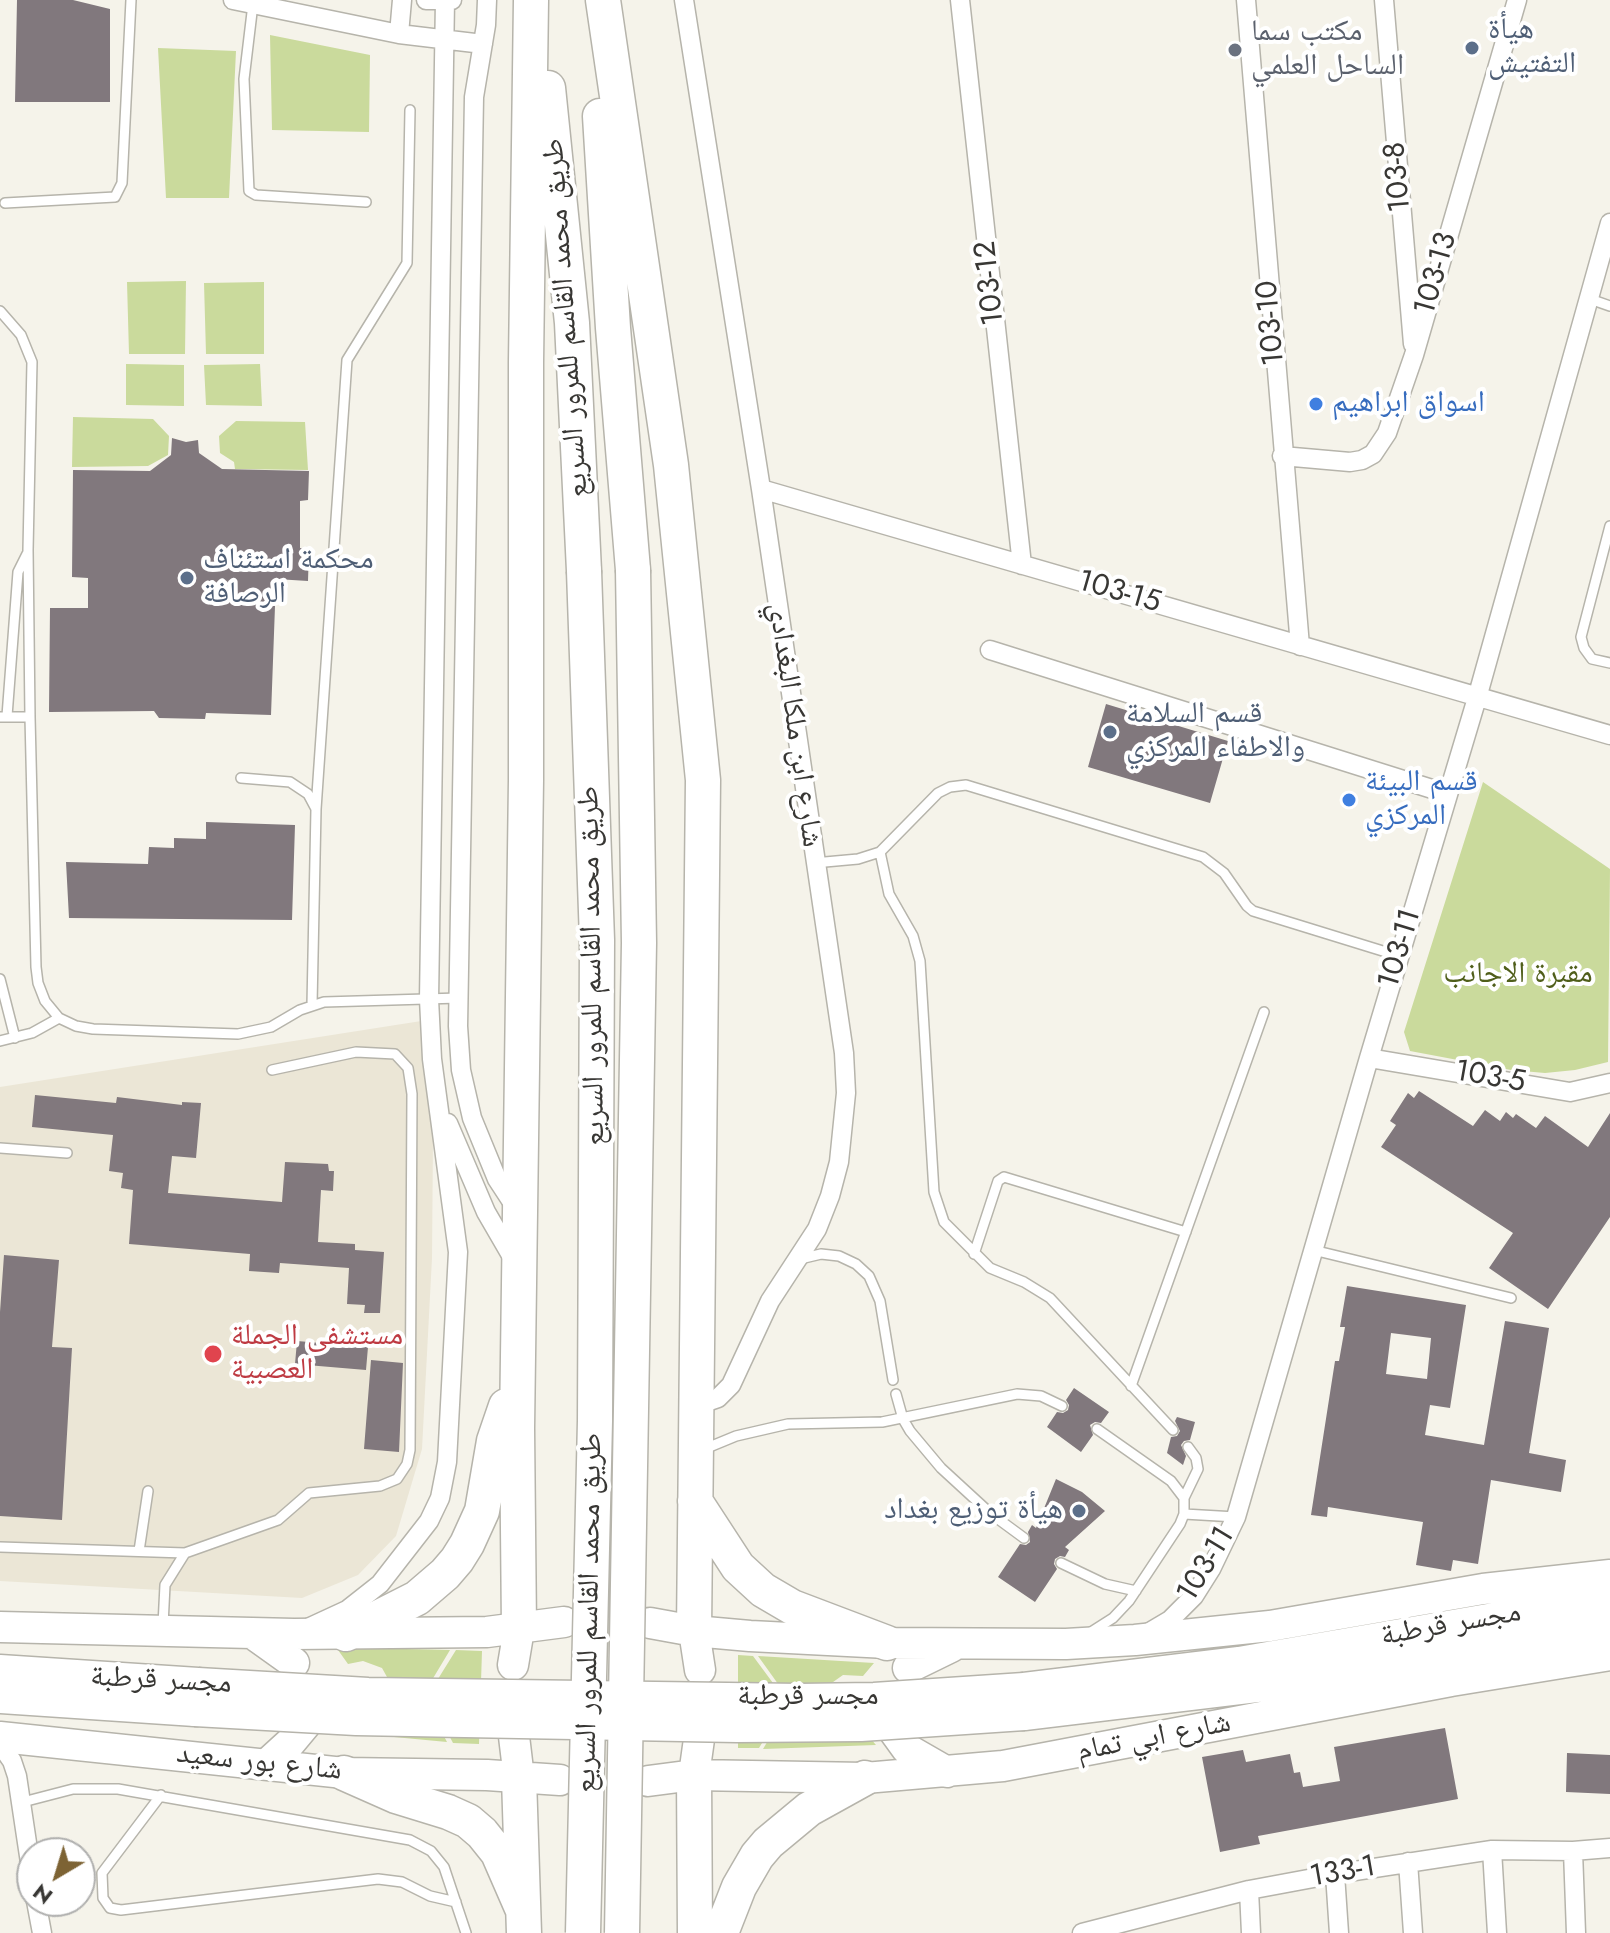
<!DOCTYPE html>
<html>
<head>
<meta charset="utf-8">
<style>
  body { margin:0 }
  #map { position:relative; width:1610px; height:1933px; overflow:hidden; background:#f5f3ea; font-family:Jost,sans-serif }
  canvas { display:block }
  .north { position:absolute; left:16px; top:1837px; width:80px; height:80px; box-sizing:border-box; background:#fff; border:2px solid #afafae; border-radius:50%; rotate:218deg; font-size:22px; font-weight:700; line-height:32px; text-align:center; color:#383734 }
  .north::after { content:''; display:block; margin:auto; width:28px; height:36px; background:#7d6334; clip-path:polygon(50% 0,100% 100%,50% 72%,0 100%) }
</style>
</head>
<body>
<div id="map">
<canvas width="1610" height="1933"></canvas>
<div class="north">N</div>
</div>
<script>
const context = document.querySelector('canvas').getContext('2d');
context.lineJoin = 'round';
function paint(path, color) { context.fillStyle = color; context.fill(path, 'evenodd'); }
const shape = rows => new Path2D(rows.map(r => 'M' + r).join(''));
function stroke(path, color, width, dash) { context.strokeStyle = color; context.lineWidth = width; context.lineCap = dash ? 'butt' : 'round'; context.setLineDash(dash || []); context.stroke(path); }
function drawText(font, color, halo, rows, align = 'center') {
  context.font = font + ' Jost,"Noto Naskh Arabic",sans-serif'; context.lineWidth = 8; context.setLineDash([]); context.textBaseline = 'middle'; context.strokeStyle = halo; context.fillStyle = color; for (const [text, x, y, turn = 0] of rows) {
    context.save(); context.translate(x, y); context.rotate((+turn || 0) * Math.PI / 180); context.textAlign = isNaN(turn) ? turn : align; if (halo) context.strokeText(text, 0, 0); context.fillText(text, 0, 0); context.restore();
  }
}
const built = shape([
  [434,1019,432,1258,422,1449,396,1536,358,1575,302,1598,0,1581,0,1087]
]);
const green = shape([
  [270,35,370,55,369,132,272,130],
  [158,48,236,51,229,198,166,198],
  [186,281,185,354,129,354,127,282],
  [264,282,264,354,206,354,204,283],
  [126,364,184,365,184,406,126,405],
  [260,364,262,406,206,405,204,365],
  [73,417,153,419,169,436,168,455,148,466,72,467],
  [236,421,305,422,308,470,235,469,234,462,220,453,219,436],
  [1483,782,1610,869,1608,1062,1575,1070,1545,1073,1511,1070,1410,1051,1404,1032],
  [364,1648,450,1650,423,1695,447,1742,362,1734,392,1686,382,1668,363,1661,348,1664,338,1650],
  [456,1650,482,1651,479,1744,453,1743,428,1695],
  [738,1655,753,1656,787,1702,759,1748,738,1748],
  [758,1656,874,1663,863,1676,843,1675,826,1687,876,1745,763,1749,791,1702]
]);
const building = shape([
  [17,0,73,0,110,9,110,102,15,102],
  [172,438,186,442,198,440,199,453,222,469,309,471,308,500,300,501,300,548,309,549,308,581,276,579,271,715,206,713,205,719,159,718,154,711,49,712,50,608,88,608,88,578,72,577,73,470,150,471,171,455],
  [1106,704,1228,741,1210,803,1088,767],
  [206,822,295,825,292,920,69,918,66,862,148,864,149,847,174,848,174,838,206,839],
  [1419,1091,1473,1126,1485,1110,1500,1121,1506,1112,1513,1118,1516,1114,1536,1128,1545,1116,1588,1147,1610,1113,1610,1217,1548,1309,1489,1268,1513,1233,1381,1147,1396,1125,1390,1121,1408,1093,1414,1098],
  [35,1095,116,1103,117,1097,182,1105,182,1102,201,1103,196,1158,172,1156,168,1193,282,1202,285,1162,328,1164,329,1171,334,1171,333,1191,321,1190,318,1242,355,1244,355,1250,384,1252,380,1313,364,1313,365,1305,347,1304,349,1268,280,1263,279,1273,249,1271,250,1254,129,1244,133,1190,121,1188,123,1173,109,1171,113,1135,32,1127],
  [4,1255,59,1260,52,1347,72,1348,62,1520,0,1516,0,1312],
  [1347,1286,1466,1305,1450,1408,1430,1405,1425,1435,1484,1445,1505,1321,1549,1328,1529,1453,1566,1460,1561,1492,1491,1480,1478,1564,1453,1560,1451,1571,1416,1565,1423,1522,1328,1507,1327,1517,1311,1515,1335,1361,1339,1361,1345,1327,1340,1327],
  [1391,1333,1431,1338,1427,1379,1386,1374],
  [297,1341,368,1347,366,1370,295,1364],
  [371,1360,403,1363,399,1452,364,1449],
  [1074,1388,1109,1412,1101,1423,1095,1422,1090,1425,1093,1435,1081,1452,1047,1427,1057,1412,1063,1413,1068,1410,1069,1405,1066,1400],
  [1177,1417,1195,1422,1190,1440,1184,1441,1181,1445,1186,1456,1183,1465,1167,1453,1171,1437,1177,1436,1180,1431,1175,1421],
  [1056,1479,1082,1492,1105,1511,1065,1547,1069,1550,1065,1557,1060,1556,1055,1559,1054,1564,1057,1569,1035,1602,998,1577,1020,1544,1026,1545,1030,1542,1028,1532,1032,1525,1036,1528],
  [1445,1728,1458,1799,1258,1836,1260,1844,1220,1852,1202,1757,1243,1750,1246,1762,1290,1754,1294,1773,1300,1772,1303,1787,1340,1781,1334,1747],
  [1567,1753,1610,1755,1610,1794,1566,1792]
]);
const lane = shape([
  [253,4,244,79,249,191,256,195,366,202],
  [5,203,115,197,122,183,131,0],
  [1587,298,1610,306],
  [0,311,21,335,32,362,28,550,30,717,36,967,38,983,45,1001,59,1018,76,1026,93,1029,238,1034,271,1027,300,1010,324,1002,459,998],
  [1610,526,1581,637,1584,648,1592,659,1610,663],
  [7,716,18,572,27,554],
  [0,717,30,717],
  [241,778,290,782,308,794,316,809,312,1005],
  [316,809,347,360,407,263,410,110],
  [880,852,889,894,913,936,920,961,934,1192,944,1222,990,1268,1024,1282,1050,1298,1173,1430],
  [814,863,858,859,880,852,938,793,950,787,966,785,1203,857,1224,873,1247,906,1253,911,1399,956],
  [0,979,15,1038],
  [0,1041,32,1033,59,1018],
  [0,1148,67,1153],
  [1313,1250,1511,1298],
  [974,1254,998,1181,1004,1177,1186,1232],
  [800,1259,821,1254,839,1256,856,1264,869,1276,880,1301,893,1380],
  [1131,1386,1264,1012],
  [896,1394,903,1419,910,1431,941,1468,990,1513,1024,1538],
  [1097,1429,1171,1481,1184,1498],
  [702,1450,736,1436,788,1424,882,1422,1017,1394,1041,1396,1062,1406],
  [1184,1514,1236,1517],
  [0,1547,185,1553],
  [139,1551,148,1491],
  [1061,1563,1105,1584,1136,1591],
  [163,1625,165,1585,185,1553,278,1520,309,1493,380,1486,397,1479,407,1464,410,1450,412,1094,408,1068,395,1054,356,1052,272,1070],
  [1091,1632,1113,1618,1129,1601,1180,1524,1184,1514,1184,1498,1198,1469,1196,1458,1188,1447],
  [161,1795,102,1873,103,1898,110,1908,121,1910,378,1879,402,1882,430,1896,456,1902],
  [19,1803,73,1789,118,1789,410,1840,431,1851,444,1867,466,1933]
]);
const street = shape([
  [233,0,399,34,483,44],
  [426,0,452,0],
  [487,0,486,25,474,97,458,1026,461,1070,472,1118,497,1179,516,1208],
  [684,0,761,489,844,1053,846,1093,839,1162,830,1196,817,1229,770,1301,731,1385,718,1398,695,1406],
  [960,0,1022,565],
  [1246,0,1300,646],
  [1384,0,1413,344],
  [399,34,402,0],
  [1282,456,1350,462,1362,460,1373,454,1387,433,1414,355,1517,0],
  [761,489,1610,735],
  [990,650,1448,794],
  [1369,1058,1570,1092,1610,1083],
  [448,1123,486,1212,515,1262],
  [308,1628,347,1610,380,1584,429,1521,440,1498,447,1462,458,1252,432,1059,429,999,445,0],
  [1148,1633,1170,1620,1194,1596,1211,1569,1236,1517,1369,1058,1477,698,1610,223],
  [0,1744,12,1761,17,1776,32,1876],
  [1492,1850,1497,1933],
  [1573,1851,1576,1933],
  [1408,1862,1413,1933],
  [1335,1874,1339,1933],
  [1249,1890,1251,1933],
  [36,1901,42,1933],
  [1082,1933,1249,1890,1335,1874,1492,1850,1573,1851,1610,1848]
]);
const primary = shape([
  [650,1623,694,1631,750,1636,887,1643,1066,1644,1135,1640,1270,1626,1483,1589,1610,1575],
  [0,1627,294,1634,487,1632,564,1622],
  [694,1631,700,1670],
  [252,1633,294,1663],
  [513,1665,519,1629],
  [908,1668,951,1647],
  [0,1670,198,1683],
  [1024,1688,1239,1662,1610,1598],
  [0,1698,195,1711],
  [1024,1715,1298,1682,1505,1642,1610,1628],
  [513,1728,519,1778],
  [894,1731,907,1749,947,1772],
  [0,1737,344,1773,487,1775,560,1780],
  [267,1764,290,1743,305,1725],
  [694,1775,700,1732],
  [648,1781,694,1775,865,1778,1003,1766,1451,1681,1610,1655]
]);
const highway = shape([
  [603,0,671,465,703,780,694,1631],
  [548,88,572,323,584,571],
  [600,116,613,328,633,570],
  [695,1501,738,1567,763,1590,792,1607,887,1643],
  [519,1629,517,1428,526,780,526,362,531,0],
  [346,1634,417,1598,445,1574,457,1560,467,1544,482,1511,494,1441,506,1406],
  [344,1773,396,1796,448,1812,468,1821,482,1833,498,1853,522,1908],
  [694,1775,695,1933],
  [519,1778,524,1933],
  [721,1933,739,1887,757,1856,768,1843,809,1809,865,1778]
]);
const primaryBridge = shape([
  [198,1683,368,1693,799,1699,874,1698,1024,1688],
  [195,1711,356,1720,737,1727,861,1726,1024,1715]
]);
const highwayBridge = shape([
  [583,1933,595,1421,597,940,584,571],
  [622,1933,639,943,633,570]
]);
const markers = [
  [1472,48,8,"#5c6f8a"],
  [1235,50,8,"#6b7280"],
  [1316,404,8,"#3f7fe0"],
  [187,578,8,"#5c6f8a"],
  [1110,732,8,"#5c6f8a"],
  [1349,800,8,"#3f7fe0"],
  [213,1354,10,"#e0444e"],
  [1079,1511,8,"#5c6f8a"]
];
const serviceNames = [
  ["هيأة",1488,31],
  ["التفتيش",1488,65],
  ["محكمة استئناف",203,561],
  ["الرصافة",203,595],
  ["قسم السلامة",1126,715],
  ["والاطفاء المركزي",1126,749],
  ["هيأة توزيع بغداد",1063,1511,"right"]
];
const worshipNames = [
  ["مكتب سما",1251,33],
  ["الساحل العلمي",1251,67]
];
const streetNames = [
  ["103-8",1399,177,-95],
  ["103-13",1437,274,-74],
  ["103-12",991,283,-96],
  ["طريق محمد القاسم للمرور السريع",567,318,-94],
  ["103-10",1272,323,-95],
  ["103-15",1119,593,16],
  ["شارع ابن ملكا البغدادي",794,725,82],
  ["103-11",1401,949,-73],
  ["طريق محمد القاسم للمرور السريع",593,966,-91],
  ["103-5",1490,1078,10],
  ["103-11",1207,1565,-59],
  ["طريق محمد القاسم للمرور السريع",590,1613,-89],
  ["مجسر قرطبة",1451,1625,-10],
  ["مجسر قرطبة",161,1681,3],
  ["مجسر قرطبة",808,1697],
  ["شارع ابي تمام",1154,1738,-11],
  ["شارع بور سعيد",259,1763,6],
  ["133-1",1343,1873,-10]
];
const shopNames = [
  ["اسواق ابراهيم",1332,404],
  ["قسم البيئة",1365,783],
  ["المركزي",1365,817]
];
const parkNames = [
  ["مقبرة الاجانب",1518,975]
];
const healthNames = [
  ["مستشفى الجملة",231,1337],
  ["العصبية",231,1371]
];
paint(built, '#ebe6d6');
paint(green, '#cada9c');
paint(building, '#81787d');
stroke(lane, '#b6b4ab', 12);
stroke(street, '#b6b4ab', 21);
stroke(primary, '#b6b4ab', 33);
stroke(highway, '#b6b4ab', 37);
stroke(lane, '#fff', 9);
stroke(street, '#fff', 18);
stroke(primary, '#fff', 30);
stroke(highway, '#fff', 34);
stroke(primaryBridge, '#b6b4ab', 33, []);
stroke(highwayBridge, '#b6b4ab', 37, []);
stroke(primaryBridge, '#fff', 30);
stroke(highwayBridge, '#fff', 34);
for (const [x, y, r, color] of markers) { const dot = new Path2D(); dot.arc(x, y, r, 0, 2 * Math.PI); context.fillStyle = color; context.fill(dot); stroke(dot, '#fff', 3); }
drawText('30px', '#4e5e75', '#fff', serviceNames, 'left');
drawText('30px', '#5b616d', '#fff', worshipNames, 'left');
drawText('30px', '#383734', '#fff', streetNames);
drawText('30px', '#366cbe', '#fff', shopNames, 'left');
drawText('30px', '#505f1b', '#fff', parkNames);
drawText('30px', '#be3a42', '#fff', healthNames, 'left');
</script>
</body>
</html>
